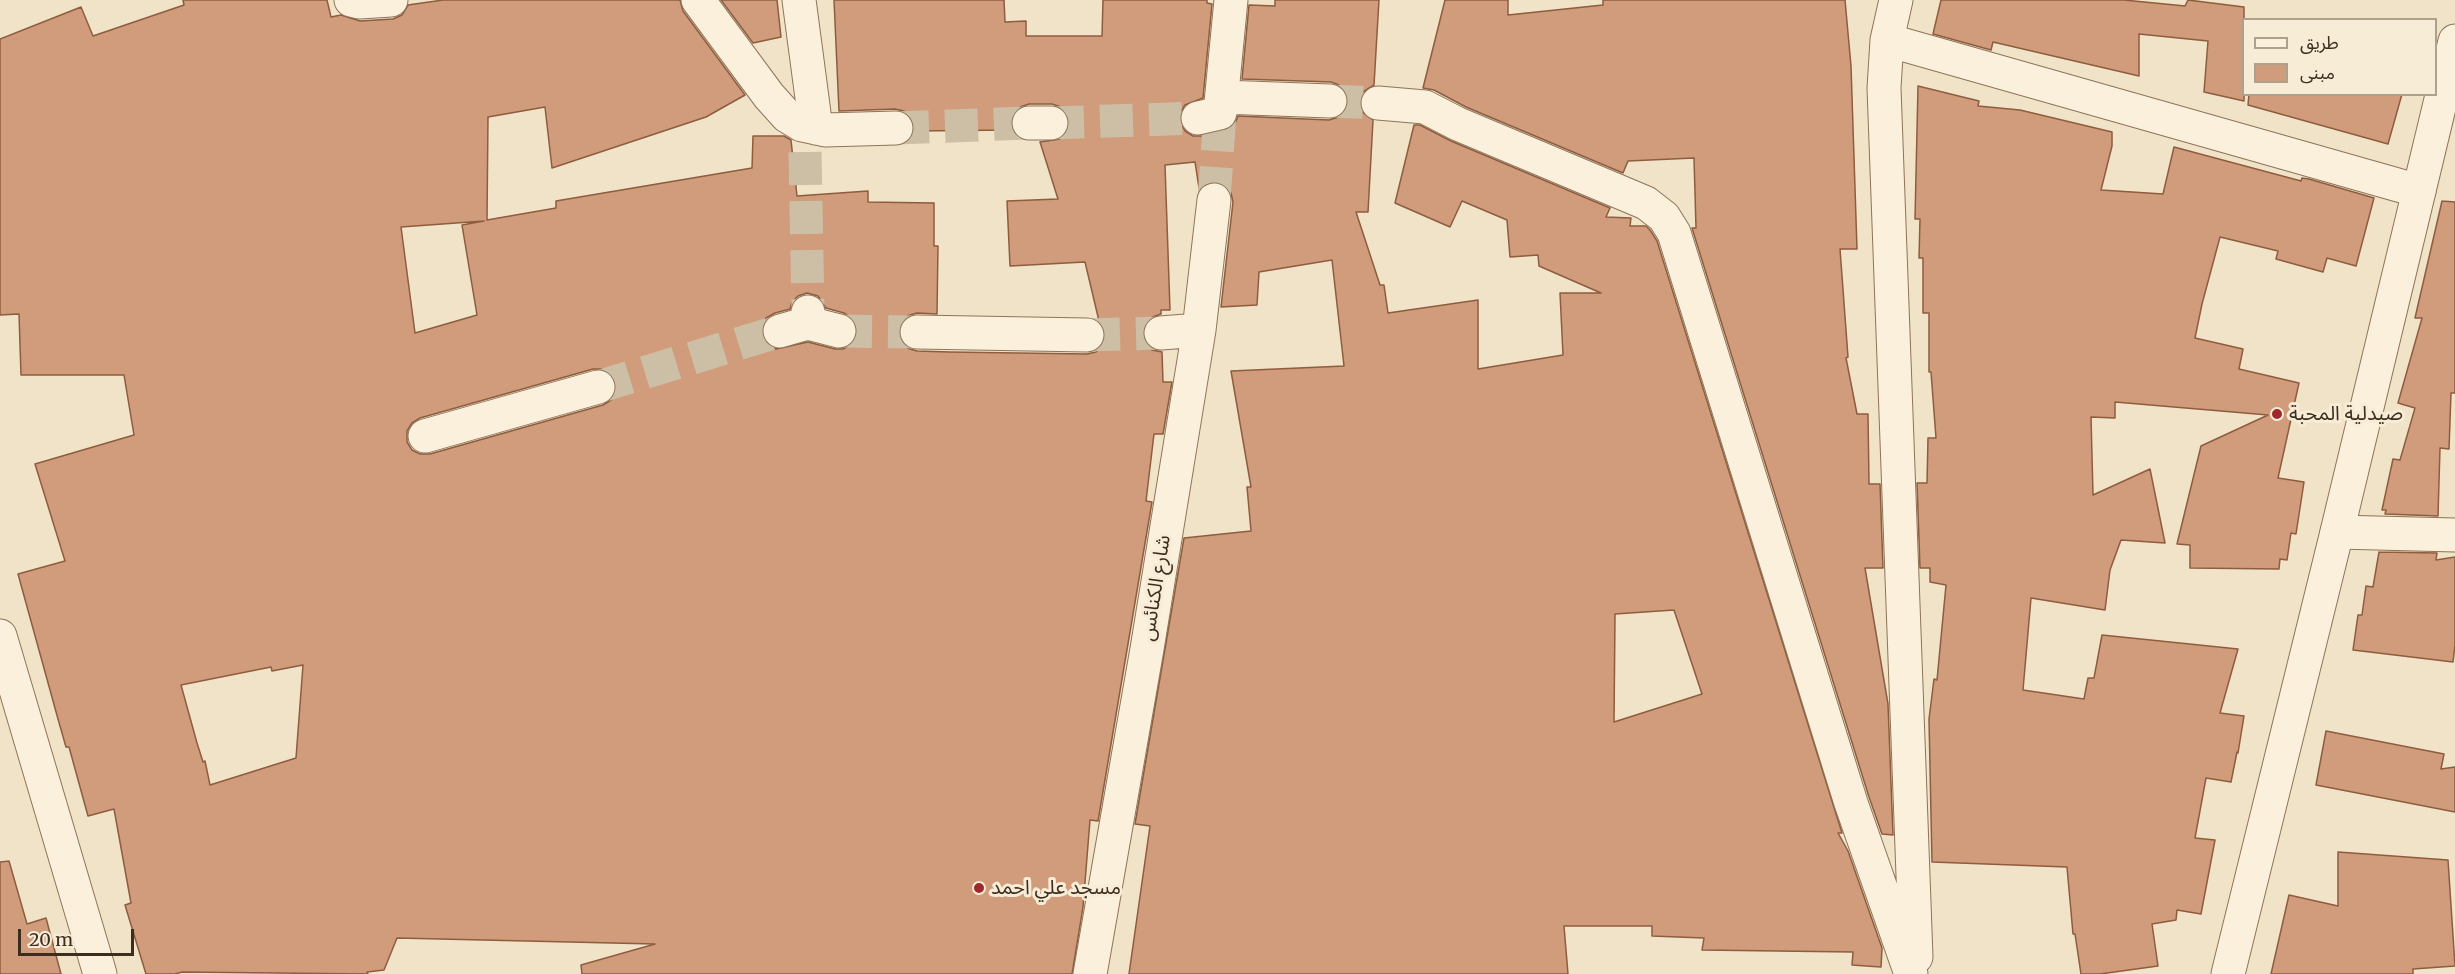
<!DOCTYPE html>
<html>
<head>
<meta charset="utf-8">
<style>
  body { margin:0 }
  #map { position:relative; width:2455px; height:974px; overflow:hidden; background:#f1e3c7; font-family:Merriweather,"Noto Sans Arabic",serif }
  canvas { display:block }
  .legend { position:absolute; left:2242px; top:18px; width:195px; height:78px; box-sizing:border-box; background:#f7edd7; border:2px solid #ada08d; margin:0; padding:8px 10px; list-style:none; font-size:18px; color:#3d2d1f }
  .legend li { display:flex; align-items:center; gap:12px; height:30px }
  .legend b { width:30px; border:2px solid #ada08d }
  .scale { position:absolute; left:18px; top:929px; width:116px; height:27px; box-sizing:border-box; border:3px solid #3d2d1f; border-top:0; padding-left:8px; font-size:18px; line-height:21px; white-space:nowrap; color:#3d2d1f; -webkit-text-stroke:4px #f7edd7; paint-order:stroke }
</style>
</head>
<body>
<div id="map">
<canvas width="2455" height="974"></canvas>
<ul class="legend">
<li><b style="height:8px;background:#faf0db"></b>طريق</li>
<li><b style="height:16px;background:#d09c7b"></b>مبنى</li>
</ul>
<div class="scale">20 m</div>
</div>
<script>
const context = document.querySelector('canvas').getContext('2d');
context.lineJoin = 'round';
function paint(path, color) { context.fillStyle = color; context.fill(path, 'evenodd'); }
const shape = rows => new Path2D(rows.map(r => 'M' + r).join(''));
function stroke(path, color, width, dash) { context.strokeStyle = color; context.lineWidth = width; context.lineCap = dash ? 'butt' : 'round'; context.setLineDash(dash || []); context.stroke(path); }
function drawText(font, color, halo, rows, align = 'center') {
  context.font = font + ' Merriweather,"Noto Sans Arabic",serif'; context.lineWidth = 6; context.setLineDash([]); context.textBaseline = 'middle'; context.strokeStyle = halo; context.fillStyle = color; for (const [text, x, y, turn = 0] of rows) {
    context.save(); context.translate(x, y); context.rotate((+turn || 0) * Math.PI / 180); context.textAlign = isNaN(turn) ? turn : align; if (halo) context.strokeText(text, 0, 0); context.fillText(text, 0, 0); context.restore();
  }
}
const building = shape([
  [183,0,327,0,331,17,341,15,360,21,393,19,402,15,408,5,443,0,680,0,683,11,745,95,706,117,552,168,545,107,488,117,487,220,556,208,556,201,752,168,753,136,784,136,791,140,797,196,868,191,868,202,934,203,934,246,938,246,937,314,917,313,907,316,901,322,898,332,901,342,907,348,917,351,950,352,1087,354,1096,352,1103,345,1106,335,1104,326,1099,321,1085,262,1010,266,1007,201,1058,199,1040,142,1060,139,1067,133,1070,124,1067,113,1061,107,1052,104,1029,104,1020,107,1013,113,1010,122,1012,130,914,131,912,119,904,111,895,109,839,111,834,0,1004,0,1005,22,1026,21,1026,36,1102,36,1103,0,1207,0,1207,3,1212,4,1203,98,1185,105,1180,113,1180,122,1185,131,1193,136,1202,136,1225,131,1234,126,1238,116,1329,120,1339,117,1346,110,1349,101,1346,92,1339,85,1331,82,1242,79,1249,5,1275,6,1275,0,1379,0,1374,85,1363,92,1359,102,1361,111,1373,120,1368,212,1356,212,1380,285,1384,285,1388,313,1478,300,1478,369,1563,355,1560,293,1601,293,1539,266,1538,255,1510,257,1507,220,1462,201,1450,227,1395,203,1414,125,1420,125,1451,141,1610,208,1606,217,1631,218,1630,226,1646,226,1650,230,1657,241,1842,833,1838,833,1848,851,1882,948,1881,967,1852,965,1853,952,1702,950,1704,938,1652,936,1652,926,1564,926,1568,974,1129,974,1150,826,1135,824,1184,538,1251,531,1247,487,1251,487,1231,371,1344,366,1332,260,1259,272,1257,305,1221,307,1233,202,1231,193,1226,185,1217,182,1207,183,1199,188,1195,162,1165,165,1170,310,1161,310,1161,314,1150,318,1144,324,1142,334,1146,344,1152,350,1162,352,1163,382,1172,382,1163,434,1154,434,1146,501,1152,502,1098,821,1090,820,1083,907,1072,974,582,974,581,965,655,944,397,938,384,970,367,972,368,974,182,972,175,974,146,974,125,905,131,903,114,809,88,816,69,747,66,747,58,719,18,574,65,561,35,464,134,435,124,375,21,375,19,314,0,315,0,39,81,7,93,36,184,5,183,0],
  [484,221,462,225,477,315,415,333,401,227,484,221],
  [807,293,818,296,826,308,844,313,852,318,857,327,857,335,852,344,843,349,835,349,808,342,776,349,767,344,762,336,762,327,766,318,775,313,790,309,792,302,798,296,807,293],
  [593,369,603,369,611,373,616,381,616,392,611,400,603,405,430,454,420,454,412,450,407,442,407,431,412,423,420,418,593,369],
  [1674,610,1702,694,1614,722,1615,614,1674,610],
  [303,665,296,758,210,785,205,761,203,762,197,743,181,685,271,667,272,671,303,665],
  [721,0,777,0,781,37,753,43,721,0],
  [1445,0,1508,0,1508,15,1603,5,1603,0,1845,0,1851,66,1857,249,1840,249,1848,357,1846,358,1857,414,1868,414,1869,484,1880,484,1883,568,1865,568,1888,704,1893,835,1882,834,1869,797,1692,228,1696,228,1694,158,1628,161,1623,173,1466,107,1434,90,1423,88,1445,0],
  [1941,0,2124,0,2185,6,2188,0,2244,7,2244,101,2204,92,2208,41,2139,34,2139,76,1993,42,1991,50,1933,34,1941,0],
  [1918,86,1979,101,1978,106,2020,110,2112,132,2112,146,2101,190,2163,194,2174,147,2301,181,2302,178,2309,179,2374,198,2356,266,2327,258,2323,272,2276,259,2278,251,2220,237,2202,304,2195,338,2243,349,2239,369,2299,383,2278,478,2304,482,2296,534,2291,533,2287,560,2280,559,2279,569,2190,568,2190,545,2177,544,2201,446,2268,415,2115,402,2115,418,2091,417,2093,495,2150,469,2165,543,2121,540,2110,570,2105,610,2031,598,2023,690,2084,699,2088,678,2094,678,2102,635,2238,649,2220,713,2244,716,2238,753,2237,752,2231,782,2206,778,2195,838,2215,840,2201,914,2177,910,2176,920,2152,924,2158,966,2100,974,2081,974,2075,934,2073,934,2067,867,1932,862,1929,719,1934,679,1937,680,1946,585,1930,582,1930,568,1920,568,1917,483,1927,483,1928,438,1936,438,1931,372,1929,372,1929,313,1923,313,1923,258,1919,258,1920,219,1915,219,1918,86],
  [2249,94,2402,94,2388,144,2248,105,2249,94],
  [2442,201,2455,202,2455,393,2451,393,2449,449,2440,448,2438,516,2385,514,2386,510,2382,510,2393,459,2400,460,2415,408,2398,403,2422,318,2415,318,2442,201],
  [2379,552,2437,553,2436,560,2455,557,2455,645,2453,662,2353,650,2358,615,2362,615,2366,586,2373,587,2379,552],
  [2326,731,2444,754,2441,769,2455,767,2455,812,2316,785,2326,731],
  [2338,852,2448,860,2455,966,2413,969,2413,974,2271,974,2289,895,2338,906,2338,852],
  [9,861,27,924,46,918,61,974,0,974,0,862,9,861]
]);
const minorTunnel = shape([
  [1330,101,1378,103],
  [1051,123,1198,118],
  [896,128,1029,123],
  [805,152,808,312],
  [1214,200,1220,113],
  [839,331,917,332],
  [1087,335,1161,333],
  [598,387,780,331]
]);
const minor = shape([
  [351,0,359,2,391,0],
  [698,0,769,96,787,116,802,125,825,130,896,128],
  [799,0,816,128],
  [1896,0,1887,40,1884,88,1916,957],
  [1887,40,2419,191],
  [1222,97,1330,101],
  [1378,103,1425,107,1458,124,1646,203,1664,217,1674,233,1851,803,1911,974],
  [1198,118,1220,113,1231,0],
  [1029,123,1051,123],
  [808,323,839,331],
  [780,331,808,323,808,312],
  [917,332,1087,335],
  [1161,333,1199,330],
  [425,436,598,387],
  [2337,532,2455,535],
  [1090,974,1147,649,1199,330,1214,200]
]);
const tertiary = shape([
  [0,636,100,974],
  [2228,974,2337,532,2455,41]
]);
const markers = [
  [2277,414,6,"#9f282d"],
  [979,888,6,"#9f282d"]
];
const poiNames = [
  ["صيدلية المحبة",2289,414],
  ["مسجد علي احمد",991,888]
];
const streetNames = [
  ["شارع الكنائس",1156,588,-81]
];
paint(building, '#d09c7b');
stroke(building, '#8e5c3f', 1.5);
stroke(minorTunnel, '#cdbfa5', 33, [33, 16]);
stroke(minor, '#8d745b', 35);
stroke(tertiary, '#8d745b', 35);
stroke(minor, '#faf0db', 33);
stroke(tertiary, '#faf0db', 33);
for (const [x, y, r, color] of markers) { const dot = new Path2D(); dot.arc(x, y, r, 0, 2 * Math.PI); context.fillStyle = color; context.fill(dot); stroke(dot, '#f7edd7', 2); }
drawText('20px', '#3d2d1f', '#f7edd7', poiNames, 'left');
drawText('20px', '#3d2d1f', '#f7edd7', streetNames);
</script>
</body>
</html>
